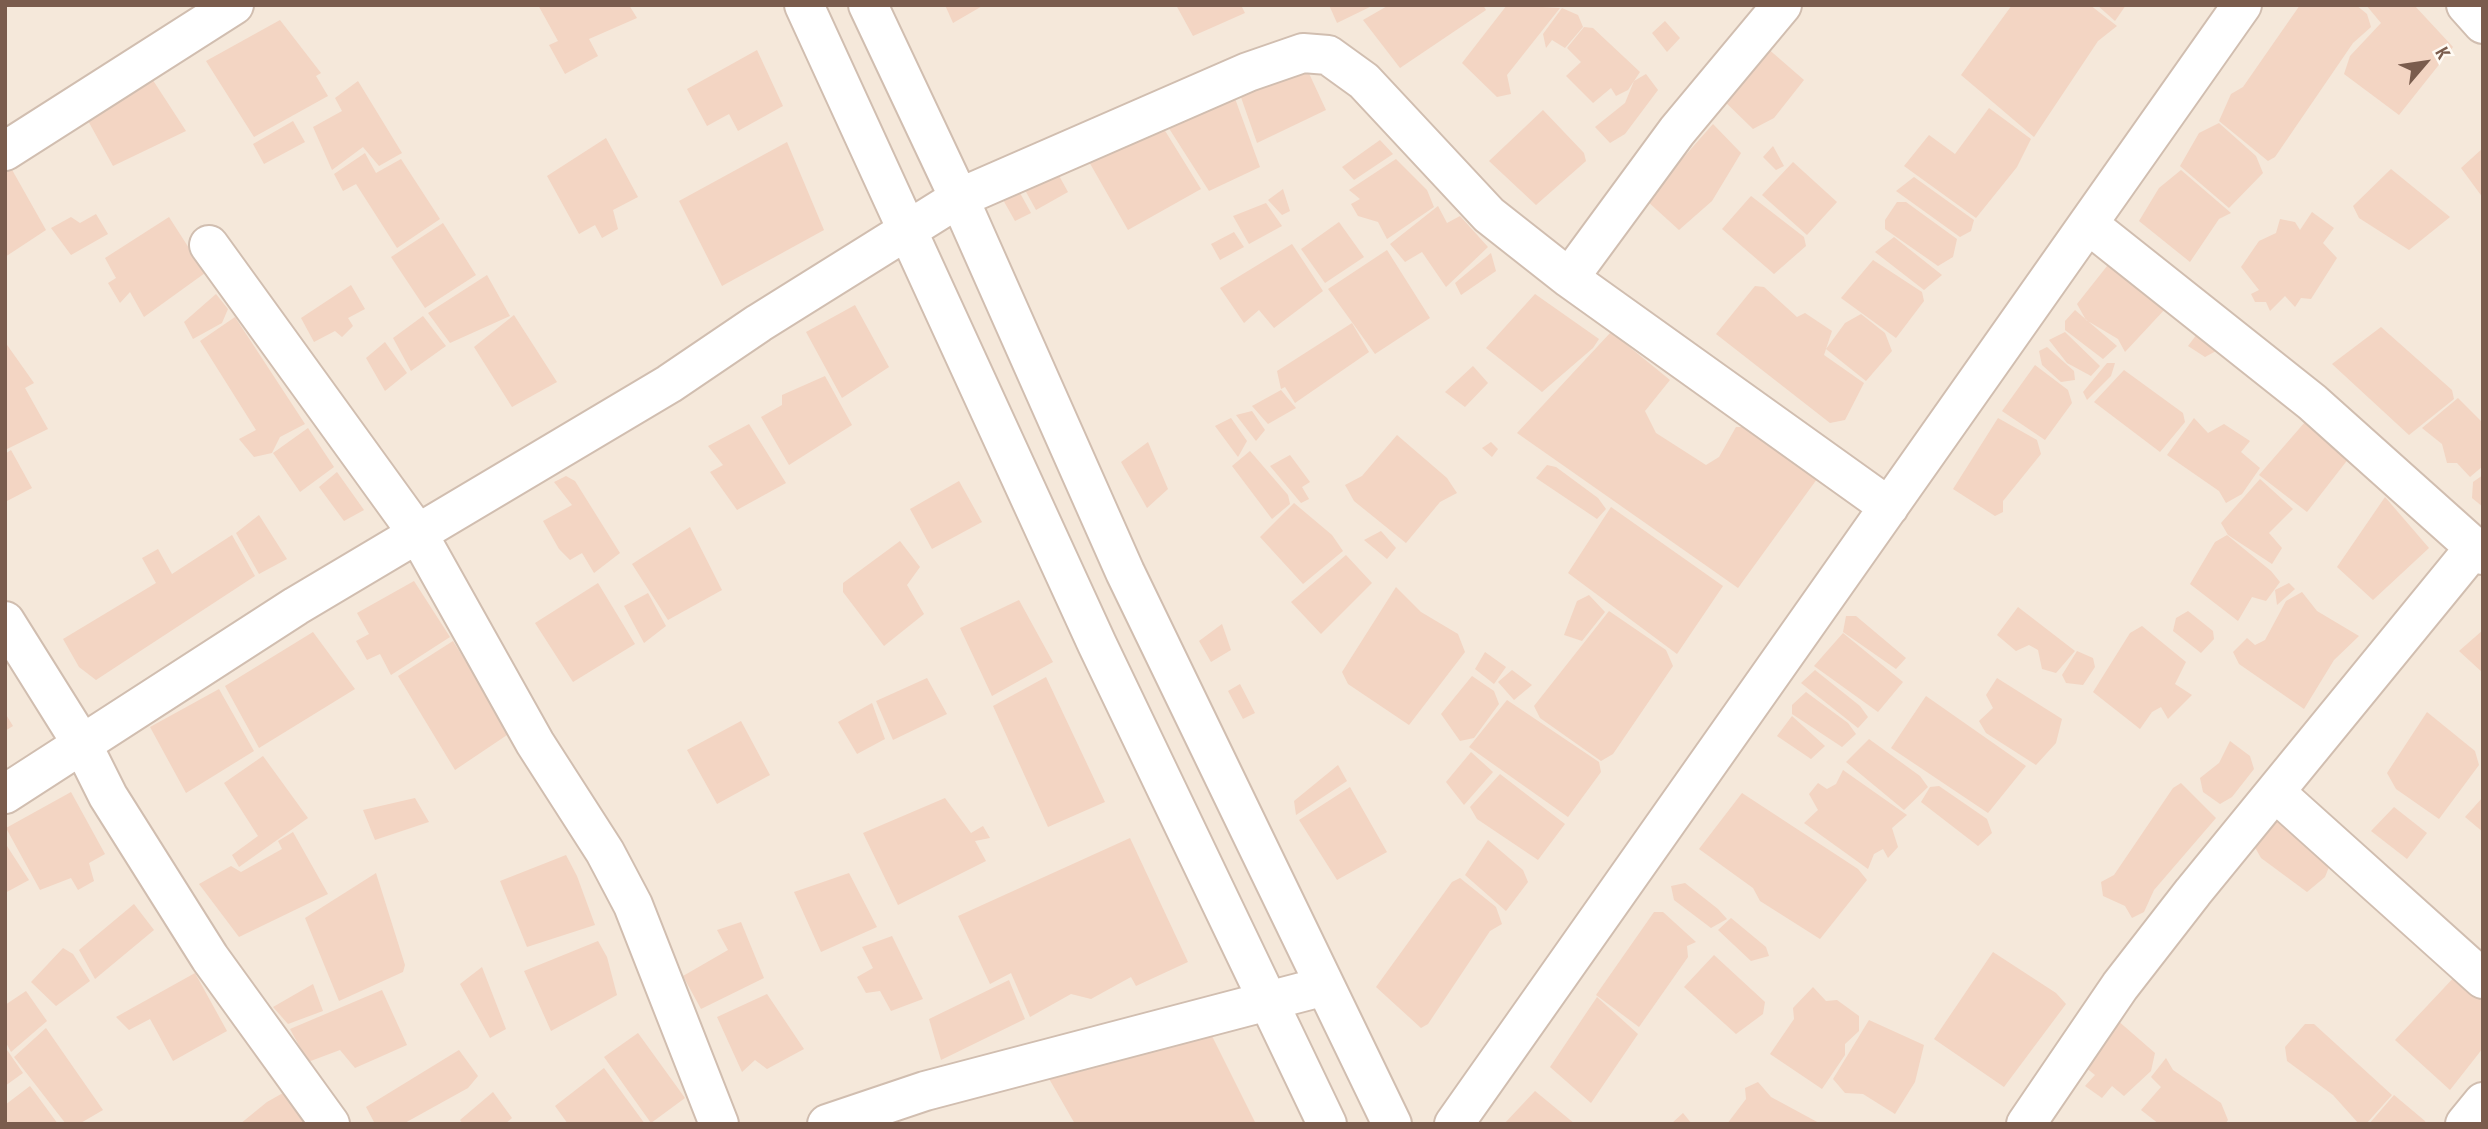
<!DOCTYPE html>
<html>
<head>
<meta charset="utf-8">
<style>
  body { margin:0 }
  #map { position:relative; width:2488px; height:1129px; overflow:hidden; background:#fdf6ec; font-family:"PT Sans Narrow",sans-serif }
  canvas { display:block }
  .frame { position:absolute; inset:0; border:7px solid #7a5c4d; pointer-events:none }
  .north { position:absolute; left:2390px; top:28px; width:70px; height:70px; -webkit-text-stroke:5px #fffaf3; paint-order:stroke; rotate:61deg; font-size:19px; font-weight:700; line-height:28px; text-align:center; color:#7a5c4d }
  .north::after { content:''; display:block; margin:auto; width:24px; height:32px; background:#7a5c4d; clip-path:polygon(50% 0,100% 100%,50% 72%,0 100%) }
</style>
</head>
<body>
<div id="map">
<canvas width="2488" height="1129"></canvas>
<div class="frame"></div>
<div class="north">K</div>
</div>
<script>
const context = document.querySelector('canvas').getContext('2d');
context.lineJoin = 'round';
function paint(path, color) { context.fillStyle = color; context.fill(path, 'evenodd'); }
const shape = rows => new Path2D(rows.map(r => 'M' + r).join(''));
function stroke(path, color, width, dash) { context.strokeStyle = color; context.lineWidth = width; context.lineCap = dash ? 'butt' : 'round'; context.setLineDash(dash || []); context.stroke(path); }
const residential = shape([
  [5,5,2483,5,2483,1124,5,1124]
]);
const building = shape([
  [538,5,629,5,637,18,589,39,598,56,565,74,549,45,558,41],
  [945,5,984,5,953,23],
  [1176,5,1241,5,1245,13,1193,36],
  [1329,5,1374,5,1337,23],
  [1389,5,1483,5,1486,10,1400,68,1363,20],
  [1507,5,1560,8,1507,75,1511,94,1497,97,1462,63],
  [2012,5,2090,5,2117,26,2098,41,2034,137,1961,75],
  [2097,5,2126,5,2115,21],
  [2300,5,2356,5,2367,14,2371,27,2353,43,2275,157,2268,161,2219,121,2231,94,2243,87],
  [2366,5,2414,5,2453,47,2399,115,2344,74,2350,56,2381,23],
  [1562,8,1578,15,1583,27,1565,48,1552,40,1546,48,1543,34],
  [280,20,321,73,316,76,328,96,254,137,206,61],
  [1665,21,1680,38,1667,52,1652,33],
  [1584,27,1593,28,1640,72,1628,90,1616,96,1611,88,1593,103,1566,76,1581,62,1567,48],
  [1766,47,1804,80,1774,118,1753,129,1718,95],
  [757,50,783,106,738,131,729,114,707,126,687,89],
  [1300,54,1326,110,1257,143,1236,83],
  [145,68,186,131,113,166,81,108],
  [1646,74,1658,90,1625,134,1610,143,1595,127,1625,103,1634,81],
  [358,81,402,153,379,166,363,147,332,170,313,127,342,111,335,98],
  [1229,82,1260,167,1209,191,1163,119],
  [1989,108,2031,139,2017,167,1976,218,1904,166,1929,135,1955,154],
  [1543,110,1584,153,1586,161,1536,205,1489,161],
  [293,121,305,142,264,164,253,144],
  [1159,121,1201,189,1128,230,1088,160],
  [2219,123,2256,156,2263,173,2229,208,2180,166,2199,133],
  [1713,124,1741,153,1712,201,1679,230,1646,200],
  [606,138,638,197,613,210,618,229,602,238,595,225,579,234,547,176],
  [1380,140,1393,154,1354,180,1342,167],
  [787,142,824,230,722,286,679,201],
  [1773,146,1784,166,1776,170,1763,157],
  [2483,148,2483,198,2461,168],
  [365,153,376,173,401,159,440,219,397,248,356,184,343,191,334,174],
  [1396,159,1427,190,1434,207,1387,239,1378,222,1358,216,1351,204,1360,199,1349,190],
  [1793,162,1837,202,1807,235,1762,195],
  [11,168,46,230,5,257,5,171],
  [2391,169,2450,217,2409,250,2359,218,2353,206],
  [2181,170,2231,213,2219,219,2190,262,2139,221,2159,188],
  [1057,172,1068,192,1036,210,1025,190],
  [1914,177,1974,220,1971,231,1960,237,1896,191],
  [1283,189,1290,211,1282,215,1268,200],
  [1020,193,1031,213,1015,221,1002,198],
  [1751,196,1804,237,1806,246,1774,274,1722,229],
  [1897,202,1906,202,1957,239,1953,257,1938,266,1885,229,1885,220],
  [1266,203,1282,226,1249,244,1233,216],
  [1438,206,1447,223,1460,216,1488,247,1446,287,1422,252,1405,262,1390,244],
  [2312,212,2334,228,2323,243,2337,258,2311,299,2301,298,2295,307,2285,296,2270,311,2266,302,2255,302,2251,294,2259,290,2241,267,2259,241,2276,233,2280,219,2295,222,2300,230],
  [96,214,108,234,71,255,51,228,71,217,80,223],
  [169,217,205,273,144,317,130,292,120,303,108,283,116,278,105,258],
  [1339,222,1364,257,1325,283,1301,249],
  [443,223,476,275,425,308,391,257],
  [1234,232,1244,247,1220,260,1211,244],
  [1894,237,1942,275,1924,290,1875,252],
  [1292,244,1323,291,1274,328,1259,310,1244,323,1220,288],
  [1387,250,1430,318,1375,354,1328,289],
  [1491,253,1496,271,1461,295,1455,283],
  [2115,256,2166,308,2125,352,2118,339,2086,320,2077,304],
  [1873,260,1922,292,1924,301,1896,338,1841,298],
  [487,275,510,316,450,343,428,313],
  [351,285,365,309,348,318,353,326,342,337,335,331,314,342,301,318],
  [1755,286,1764,287,1797,317,1805,313,1832,331,1824,355,1864,383,1845,420,1830,423,1716,334],
  [216,294,228,309,222,323,193,339,184,322],
  [1535,294,1599,339,1593,348,1542,392,1486,348],
  [855,305,889,367,842,398,806,332],
  [2075,310,2117,346,2103,359,2065,330,2065,321],
  [1861,314,1885,333,1892,351,1866,381,1826,349,1845,323],
  [514,315,557,382,512,407,474,347],
  [423,316,446,346,411,371,393,338],
  [235,317,305,424,280,437,272,453,254,457,239,439,256,430,200,341],
  [1352,323,1369,352,1295,403,1285,387,1281,389,1277,371],
  [2203,326,2216,351,2205,357,2188,346],
  [2381,327,2452,390,2454,399,2409,435,2332,364],
  [1611,332,1670,380,1645,411,1656,433,1706,465,1719,457,1736,427,1744,427,1817,479,1738,588,1517,433],
  [2065,332,2100,366,2091,376,2067,363,2049,340],
  [5,342,34,383,25,388,48,429,5,450],
  [385,342,407,373,385,391,366,358],
  [2047,347,2074,371,2075,380,2061,382,2042,365,2039,351],
  [2107,363,2115,363,2111,376,2087,400,2083,392],
  [2035,365,2068,390,2072,403,2045,440,2002,411],
  [1473,366,1488,383,1465,407,1445,392],
  [2124,370,2183,413,2185,422,2160,452,2094,402],
  [825,376,852,425,789,465,761,417,782,405,782,395],
  [1281,390,1296,408,1268,424,1252,406],
  [2458,398,2483,423,2483,466,2470,477,2457,463,2447,463,2442,444,2422,428],
  [1252,411,1265,430,1256,441,1236,415],
  [1231,418,1247,441,1238,457,1215,426],
  [1998,418,2037,440,2041,454,2003,501,2003,512,1995,516,1953,489],
  [2194,418,2208,433,2224,424,2250,441,2241,452,2260,468,2242,494,2226,503,2219,491,2167,455],
  [2305,422,2349,458,2307,512,2259,475],
  [749,424,786,483,737,510,710,472,723,465,708,446],
  [308,428,334,467,300,492,273,453],
  [1397,435,1447,478,1457,493,1440,502,1406,543,1354,501,1345,485,1362,476],
  [1148,442,1168,489,1147,508,1121,462],
  [1491,442,1498,449,1492,457,1482,448],
  [11,450,32,488,7,501,5,454],
  [1250,451,1288,495,1290,504,1272,519,1232,466],
  [1290,455,1310,482,1302,487,1309,499,1301,503,1270,466],
  [1547,465,1556,467,1598,498,1606,509,1597,519,1536,478],
  [337,472,364,510,344,521,319,487],
  [2483,475,2483,507,2472,498,2473,482],
  [566,476,575,481,620,553,594,573,582,553,570,560,559,549,543,521,572,505,554,482],
  [2260,479,2293,509,2269,533,2282,548,2272,564,2228,535,2221,523],
  [959,481,982,522,932,549,910,509],
  [2385,497,2429,548,2373,600,2337,567],
  [1294,503,1332,535,1343,551,1303,584,1260,537],
  [1611,507,1723,586,1677,654,1568,573],
  [259,515,287,559,259,574,236,533],
  [690,527,722,590,668,620,632,564],
  [1381,531,1396,548,1387,559,1364,540],
  [232,535,255,576,96,680,79,667,63,639,156,583,142,558,158,549,172,574],
  [2227,535,2271,571,2280,582,2266,601,2252,597,2238,621,2190,584,2215,542],
  [900,541,920,567,907,585,924,614,884,646,843,592,843,583],
  [1346,555,1372,583,1321,634,1291,602],
  [414,581,450,637,391,675,380,654,367,660,356,641,369,634,357,613],
  [598,583,635,644,573,682,535,623],
  [2289,583,2295,589,2277,605,2275,590],
  [1396,587,1421,612,1458,634,1465,652,1409,725,1348,684,1342,672],
  [2302,592,2317,611,2359,636,2334,660,2304,709,2239,664,2233,652,2247,638,2255,645,2265,640,2286,601],
  [648,593,666,626,644,643,624,606],
  [1589,595,1605,612,1582,641,1564,635,1577,601],
  [1019,600,1053,662,992,696,960,628],
  [2018,607,2075,651,2056,673,2042,669,2038,650,2029,645,2016,651,1997,635],
  [1609,611,1666,650,1673,666,1613,754,1601,761,1540,718,1534,706],
  [2188,611,2213,631,2214,639,2201,653,2173,631,2176,618],
  [1846,616,1856,616,1906,658,1896,669,1843,632],
  [1222,624,1231,650,1211,662,1199,641],
  [2142,626,2186,662,2175,684,2192,695,2168,719,2161,707,2152,712,2140,729,2093,692,2130,633],
  [2483,630,2483,673,2459,651],
  [313,632,355,689,259,748,225,686],
  [1843,633,1903,682,1878,712,1814,666],
  [453,641,510,733,455,770,398,676],
  [2077,651,2093,658,2095,667,2083,685,2066,683,2062,675],
  [1485,652,1506,667,1494,684,1475,669],
  [1512,670,1532,685,1514,700,1498,682],
  [1815,670,1860,706,1868,717,1858,728,1801,683],
  [1472,676,1494,691,1499,704,1474,738,1460,741,1441,714],
  [1046,677,1105,802,1048,827,993,706],
  [927,678,947,714,893,740,876,701],
  [1997,678,2062,719,2056,743,2036,765,1986,733,1979,721,1993,708,1986,695],
  [1240,684,1255,713,1243,719,1228,691],
  [219,689,254,751,186,793,150,727],
  [1806,692,1848,723,1856,734,1842,747,1792,714,1792,705],
  [1926,696,2026,766,1988,813,1891,748],
  [1507,700,1599,762,1601,772,1568,817,1469,747],
  [872,703,885,739,857,754,838,722],
  [2427,712,2475,751,2479,765,2439,819,2396,789,2387,773],
  [5,713,13,726,5,731],
  [1792,716,1825,746,1811,759,1777,736],
  [741,721,770,775,717,804,687,750],
  [1869,739,1920,776,1928,787,1904,810,1846,762],
  [2230,741,2250,756,2254,769,2232,797,2220,804,2203,792,2200,778,2219,763],
  [1471,752,1493,772,1464,805,1446,782],
  [263,756,308,818,239,867,232,855,258,836,224,783],
  [1338,765,1347,781,1296,815,1294,801],
  [1843,770,1907,815,1892,828,1898,847,1888,858,1883,849,1874,854,1868,869,1804,823,1818,810,1809,794,1818,783,1827,789,1836,784],
  [1500,774,1565,824,1538,860,1477,819,1470,807],
  [2181,783,2216,818,2154,890,2144,912,2132,918,2125,906,2103,896,2101,882,2114,875,2173,788],
  [1939,786,1987,819,1992,833,1978,846,1921,802,1930,787],
  [1350,787,1387,852,1337,880,1299,820],
  [71,792,105,854,89,863,94,881,78,890,71,878,40,890,6,828],
  [1742,793,1858,869,1867,880,1820,939,1760,901,1753,888,1699,849],
  [2483,797,2483,832,2465,817],
  [415,798,429,822,375,840,363,810],
  [945,798,971,833,983,826,990,838,975,841,986,861,898,905,863,833],
  [2394,807,2427,833,2407,859,2371,831],
  [2285,813,2333,857,2325,877,2307,892,2261,858,2252,842],
  [293,832,328,894,239,937,199,884,231,866,241,872,282,849,278,841],
  [1130,838,1188,962,1136,986,1131,977,1091,999,1071,994,1030,1017,1011,973,990,984,958,916],
  [1488,840,1523,870,1528,882,1506,911,1465,875],
  [5,843,29,880,5,893],
  [566,855,577,876,595,925,527,947,500,881],
  [376,873,405,965,403,972,339,1001,305,918],
  [849,873,877,927,821,952,794,892],
  [1460,878,1496,907,1502,924,1490,931,1428,1024,1421,1028,1376,987,1452,882],
  [1685,883,1718,909,1727,919,1711,928,1674,900,1671,886],
  [134,904,154,930,95,979,79,950],
  [1654,912,1663,912,1696,942,1687,946,1688,957,1639,1027,1596,995],
  [1731,918,1766,947,1769,956,1751,961,1718,930],
  [741,922,764,978,701,1009,683,976,728,950,717,930],
  [892,936,923,999,891,1011,880,991,866,993,857,977,873,968,862,947],
  [598,941,607,957,617,995,551,1031,524,971],
  [63,948,73,954,90,981,56,1006,31,982],
  [1993,952,2056,993,2066,1004,2004,1087,1934,1039],
  [1714,955,1765,1002,1763,1014,1736,1034,1684,987],
  [482,967,506,1029,490,1038,460,984],
  [2459,972,2483,994,2483,1048,2450,1090,2395,1040],
  [195,973,227,1031,173,1061,150,1019,129,1030,116,1017],
  [1009,980,1025,1019,941,1060,929,1019],
  [313,984,323,1011,288,1024,273,1007],
  [1813,987,1826,1001,1837,1000,1859,1016,1859,1031,1845,1044,1845,1055,1822,1089,1770,1054,1794,1019,1793,1008],
  [382,990,407,1045,355,1068,340,1050,308,1062,290,1029],
  [26,991,47,1021,11,1052,5,1041,5,1005],
  [767,994,804,1049,767,1069,755,1060,742,1072,717,1017],
  [1597,997,1638,1034,1591,1103,1550,1067],
  [2109,1013,2155,1053,2151,1071,2124,1096,2112,1086,2102,1098,2085,1086,2095,1075,2085,1067],
  [1869,1020,1924,1045,1915,1082,1895,1114,1863,1094,1845,1093,1833,1079],
  [1206,1024,1256,1124,1075,1124,1048,1077],
  [2305,1024,2314,1024,2392,1095,2366,1124,2359,1124,2333,1095,2287,1061,2285,1047],
  [46,1028,103,1110,79,1124,66,1124,14,1057],
  [638,1033,685,1098,651,1123,604,1057],
  [5,1047,23,1073,5,1086],
  [459,1050,478,1076,468,1088,403,1124,375,1124,366,1107],
  [2166,1058,2173,1070,2221,1103,2228,1120,2225,1124,2159,1124,2141,1110,2161,1087,2151,1077],
  [604,1068,645,1124,568,1124,555,1106],
  [1758,1082,1771,1097,1821,1124,1727,1124,1746,1099,1745,1088],
  [30,1086,58,1124,5,1124,5,1105],
  [290,1089,318,1124,240,1124,267,1102],
  [1535,1091,1575,1124,1504,1124],
  [493,1092,512,1118,505,1124,463,1124,460,1120],
  [2394,1095,2425,1121,2426,1124,2369,1124],
  [1683,1113,1692,1124,1671,1124]
]);
const minor = shape([
  [804,5,1097,644,1327,1124],
  [868,5,959,198,1125,572,1392,1124],
  [2466,5,2483,24],
  [5,151,234,5],
  [2088,224,2312,402,2483,555],
  [209,245,418,534,535,743,605,852,633,905,719,1124],
  [1569,278,1677,131,1782,5],
  [5,621,82,744,108,796,210,958,330,1124],
  [2276,793,2483,979],
  [5,794,296,606,669,384,759,323,959,198,1248,72,1303,53,1328,55,1364,81,1489,215,1569,278,1889,507],
  [827,1124,925,1091,1325,986],
  [1454,1124,2242,5],
  [2026,1124,2120,986,2193,892,2475,547],
  [2465,1124,2483,1102]
]);
paint(residential, '#f5e8da');
paint(building, '#f3d5c3');
stroke(minor, '#d1beb0', 42);
stroke(minor, '#fff', 38);
</script>
</body>
</html>
